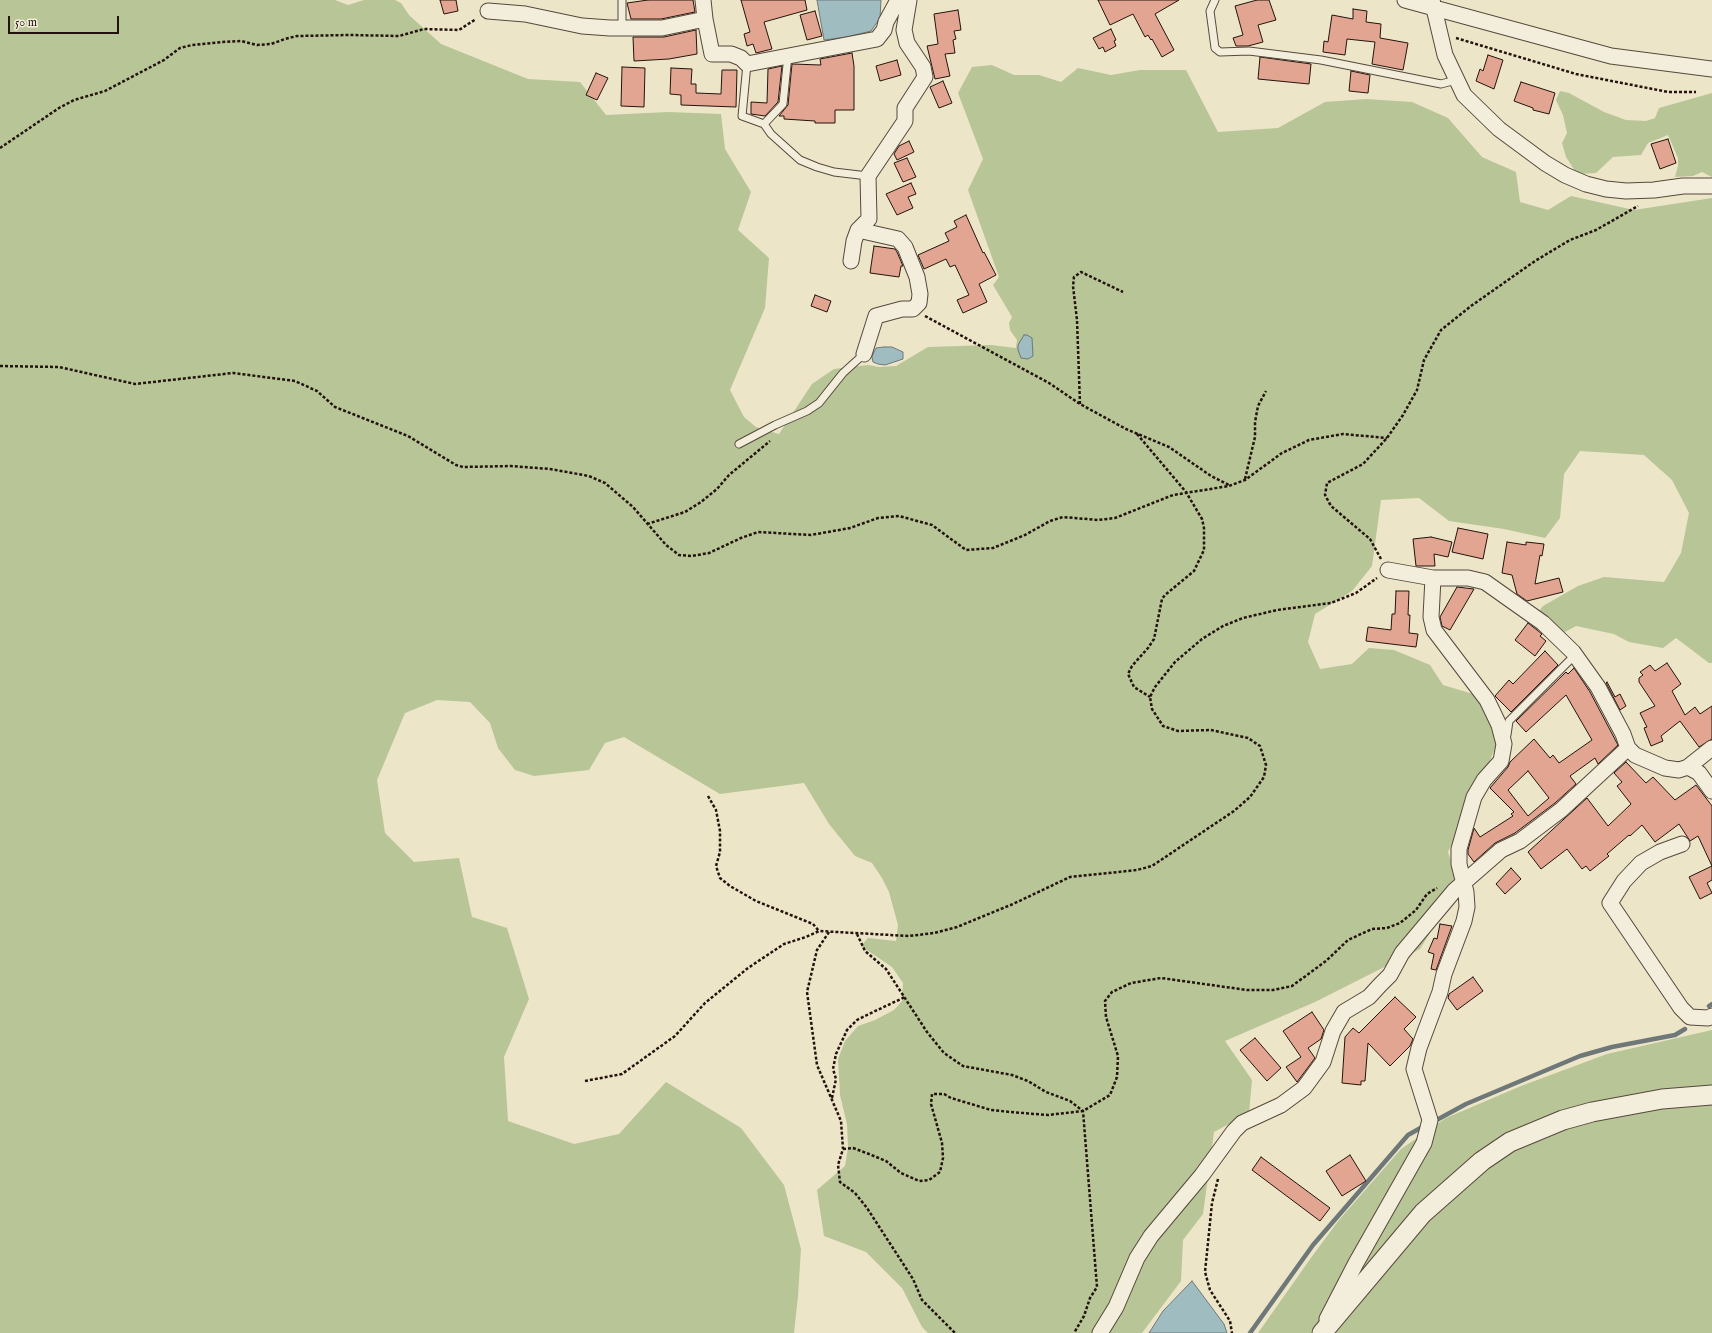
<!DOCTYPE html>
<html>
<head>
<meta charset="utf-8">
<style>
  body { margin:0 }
  #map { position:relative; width:1712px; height:1333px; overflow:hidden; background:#ede5c8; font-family:"IM FELL English",serif }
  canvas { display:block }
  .scale { position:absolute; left:8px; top:16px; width:111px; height:18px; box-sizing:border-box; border:2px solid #24130d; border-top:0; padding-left:5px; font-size:12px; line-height:14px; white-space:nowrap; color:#24130d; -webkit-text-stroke:3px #f3eedb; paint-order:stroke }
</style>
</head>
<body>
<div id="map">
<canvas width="1712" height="1333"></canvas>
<div class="scale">50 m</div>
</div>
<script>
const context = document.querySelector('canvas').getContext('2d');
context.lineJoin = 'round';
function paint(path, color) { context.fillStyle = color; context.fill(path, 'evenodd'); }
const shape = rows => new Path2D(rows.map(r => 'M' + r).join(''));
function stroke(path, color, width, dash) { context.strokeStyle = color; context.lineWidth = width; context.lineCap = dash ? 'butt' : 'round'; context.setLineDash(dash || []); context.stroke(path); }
const green = shape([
  [0,0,335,0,348,5,364,0,395,0,401,3,409,15,441,44,528,79,580,82,606,115,668,112,721,114,725,149,751,192,738,230,769,258,765,308,730,390,744,417,756,427,779,434,812,384,834,369,868,365,879,367,896,366,928,347,991,345,1016,348,1017,340,1010,330,1009,323,1012,317,993,285,999,277,968,190,983,159,958,93,972,67,992,65,1014,75,1039,75,1061,82,1078,68,1111,75,1140,70,1186,70,1218,132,1278,128,1325,102,1366,99,1412,102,1448,118,1482,157,1516,172,1520,202,1548,210,1571,196,1634,210,1712,198,1712,663,1709,663,1676,638,1663,648,1629,642,1614,634,1576,626,1565,632,1556,627,1538,612,1543,606,1578,586,1604,577,1664,582,1681,553,1689,513,1672,480,1644,455,1580,451,1564,474,1560,518,1545,538,1504,529,1449,521,1419,498,1381,500,1372,566,1352,591,1315,614,1308,642,1320,669,1352,664,1369,648,1394,650,1430,665,1443,685,1473,694,1502,731,1486,770,1448,852,1459,886,1420,949,1315,1002,1225,1041,1252,1080,1249,1113,1214,1132,1203,1214,1183,1240,1181,1281,1142,1333,928,1333,922,1327,902,1288,866,1252,824,1236,817,1190,845,1166,848,1147,847,1124,840,1095,838,1059,845,1041,858,1026,875,1020,894,1010,902,1001,903,983,892,967,861,946,868,938,896,941,898,925,889,892,882,878,872,863,855,856,829,824,804,783,720,794,624,737,605,743,589,770,534,776,515,770,498,748,490,723,470,702,437,700,405,713,377,780,385,833,414,862,459,858,472,917,507,928,529,999,504,1057,508,1121,574,1144,619,1134,666,1082,741,1128,784,1185,801,1249,798,1296,794,1333,0,1333],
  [1560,91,1569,93,1604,112,1626,120,1646,121,1655,118,1659,108,1712,93,1712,177,1702,172,1693,176,1675,177,1678,166,1678,158,1668,135,1648,143,1641,155,1613,157,1596,173,1577,174,1566,157,1562,143,1567,133,1563,115,1556,100],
  [1712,1030,1712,1333,1258,1333,1313,1255,1339,1220,1401,1149,1446,1118,1521,1086,1607,1054]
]);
const water = shape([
  [817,0,881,0,880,18,871,31,847,37,824,40,817,0],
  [1024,335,1027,335,1032,338,1033,356,1028,359,1021,358,1018,350,1018,345,1024,335],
  [884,347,892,347,903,352,903,359,885,365,878,364,873,362,872,357,874,352,876,348,884,347],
  [1192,1281,1224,1324,1227,1333,1149,1333,1163,1311,1192,1281]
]);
const stream = shape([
  [1709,1006,1712,1004],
  [1433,1122,1466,1104,1580,1056,1612,1047,1675,1035,1685,1029],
  [1250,1333,1313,1245,1408,1135,1424,1126]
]);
const building = shape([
  [440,0,456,0,458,11,444,14,440,0],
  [648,0,693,0,695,12,661,19,631,19,627,3,648,0],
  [741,0,805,0,807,10,764,22,772,49,756,53,753,44,747,46,744,34,750,32,741,0],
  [1098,0,1179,0,1155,14,1174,50,1162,57,1152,39,1151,40,1148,35,1145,37,1133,14,1110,25,1098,0],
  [1257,0,1269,0,1276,20,1258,25,1263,42,1248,46,1236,46,1233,38,1243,35,1235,6,1257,0],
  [1353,9,1367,11,1366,22,1381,24,1380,38,1408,43,1403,70,1372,64,1375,42,1347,39,1345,55,1323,52,1324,41,1328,42,1332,15,1353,19,1353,9],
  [958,10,961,30,954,31,956,39,953,40,955,53,945,54,950,76,935,79,927,46,938,44,934,14,958,10],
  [815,11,822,36,807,40,800,15,815,11],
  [1111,29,1116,40,1114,41,1116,46,1105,52,1103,47,1099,49,1093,38,1111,29],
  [696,30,697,54,669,59,634,61,633,37,664,37,696,30],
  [852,53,854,66,854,110,835,110,835,123,815,123,815,121,784,119,784,116,779,116,788,105,792,64,821,65,820,59,852,53],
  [1488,55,1503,60,1494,89,1476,81,1480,69,1483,71,1488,55],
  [1260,57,1311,64,1309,84,1258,79,1260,57],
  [897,60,901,75,880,81,876,66,897,60],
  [782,66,778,102,765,116,751,114,751,102,767,103,768,69,782,66],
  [622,67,645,68,644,107,621,106,622,67],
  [671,68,692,69,691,84,696,84,696,93,721,94,722,70,737,70,736,107,681,105,681,95,670,94,671,68],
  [1351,71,1370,75,1368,93,1349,91,1351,71],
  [596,73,608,78,597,100,586,95,596,73],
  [943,81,952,103,939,108,930,87,943,81],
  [1521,82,1555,93,1549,114,1533,110,1533,108,1514,101,1521,82],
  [1668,139,1676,163,1660,169,1651,144,1668,139],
  [909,141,914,152,897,160,894,154,899,146,909,141],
  [907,158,916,177,903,182,894,163,907,158],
  [911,183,916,194,908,197,913,208,897,215,886,194,911,183],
  [966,215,983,253,984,252,996,275,979,284,987,302,963,313,957,300,969,295,955,265,950,267,946,259,924,269,918,255,949,241,945,233,957,227,954,221,966,215],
  [874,246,895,249,897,252,903,266,901,266,899,277,870,273,874,246],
  [815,295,831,301,827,312,811,306,815,295],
  [1458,528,1488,534,1483,559,1452,552,1458,528],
  [1431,537,1452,542,1448,557,1434,554,1435,566,1416,566,1413,539,1431,537],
  [1507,542,1526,545,1526,542,1544,544,1542,556,1540,555,1535,584,1559,578,1563,592,1527,601,1517,594,1512,575,1502,573,1507,542],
  [1457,587,1474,589,1450,630,1442,626,1440,617,1457,587],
  [1396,591,1409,591,1408,615,1410,615,1409,633,1418,634,1416,647,1366,641,1368,627,1391,630,1392,614,1395,614,1396,591],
  [1528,623,1542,634,1540,636,1546,641,1535,656,1515,640,1528,623],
  [1545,651,1558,665,1511,712,1495,696,1509,680,1513,684,1545,651],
  [1667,663,1681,684,1672,691,1685,715,1695,707,1700,714,1712,706,1712,739,1699,747,1680,721,1661,736,1663,741,1651,746,1644,728,1647,727,1640,713,1655,706,1639,682,1639,678,1643,675,1640,672,1650,665,1655,671,1667,663],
  [1574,668,1590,692,1618,745,1598,764,1595,758,1570,776,1576,784,1555,803,1515,833,1495,843,1474,862,1468,854,1468,850,1474,828,1480,837,1513,816,1511,814,1514,812,1490,788,1508,767,1510,762,1534,739,1550,758,1553,755,1559,763,1592,740,1566,695,1526,732,1516,721,1566,672,1568,674,1574,668],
  [1528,771,1549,798,1528,816,1508,790,1528,771],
  [1607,682,1615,697,1620,694,1626,706,1620,710,1606,683,1607,682],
  [1626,762,1646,783,1653,777,1675,800,1696,785,1712,806,1712,880,1707,883,1712,893,1700,899,1689,877,1712,866,1698,836,1690,841,1679,824,1655,842,1642,825,1630,836,1629,835,1607,854,1609,856,1590,871,1586,866,1582,869,1567,849,1541,869,1528,852,1587,798,1608,826,1631,804,1617,786,1622,782,1614,773,1626,762],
  [1511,868,1521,879,1505,894,1496,884,1511,868],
  [1440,924,1452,926,1436,970,1431,969,1434,954,1428,952,1434,938,1437,939,1440,924],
  [1473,977,1483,991,1457,1010,1448,998,1449,994,1473,977],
  [1395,997,1416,1017,1404,1029,1413,1039,1410,1046,1390,1066,1368,1043,1365,1081,1361,1081,1361,1085,1342,1083,1345,1037,1353,1028,1359,1033,1395,997],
  [1312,1012,1324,1030,1321,1039,1308,1048,1315,1058,1297,1082,1286,1067,1301,1057,1283,1031,1312,1012],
  [1255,1038,1281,1068,1267,1081,1240,1050,1255,1038],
  [1350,1155,1366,1181,1342,1196,1326,1171,1350,1155],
  [1261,1157,1330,1208,1320,1221,1252,1170,1261,1157]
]);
const path = shape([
  [1456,38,1576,74,1668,92,1696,92],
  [0,148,59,108,74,100,105,91,164,60,180,48,192,45,222,42,241,41,257,45,271,44,285,39,297,36,350,35,399,36,424,29,459,30,476,19],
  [925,316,1049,383,1080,404,1126,429,1169,447,1211,476,1229,485],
  [0,366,59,367,135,384,233,373,295,381,317,391,335,407,408,436,456,465,463,467,511,466,550,469,589,476,605,483,633,507,666,545,679,555,692,556,709,553,741,538,758,532,811,535,850,528,878,518,899,516,932,525,966,550,993,548,1025,535,1050,521,1063,517,1098,520,1115,518,1173,495,1229,486,1245,480,1282,453,1309,440,1343,434,1387,438],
  [1080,404,1077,320,1073,286,1074,277,1081,272,1123,292],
  [1137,434,1186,492,1202,519,1204,528,1204,550,1194,571,1165,595,1162,599,1154,639,1148,648,1132,666,1128,674,1134,687,1150,697],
  [1245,479,1255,437,1255,422,1258,406,1266,391],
  [647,524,685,512,701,502,717,489,729,475,770,441],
  [1381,559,1370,539,1331,506,1325,495,1327,483,1363,464,1387,438,1403,415,1417,390,1424,360,1441,330,1471,306,1535,261,1570,240,1596,230,1638,206],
  [708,796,716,810,720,831,720,852,716,866,720,878,730,886,756,901,813,924,819,931],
  [829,932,817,950,807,992,817,1065,841,1121,843,1149,838,1165,840,1182,855,1193,867,1208,913,1279,922,1300,955,1333],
  [857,934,865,951,886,969,927,1032,944,1053,963,1066,1012,1075,1028,1081,1046,1092,1070,1101,1083,1111,1097,1287,1090,1298,1084,1316,1074,1333],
  [585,1081,622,1074,675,1036,705,1003,748,968,784,944,806,937,819,931,909,936,934,933,957,927,1013,904,1070,877,1137,870,1152,866,1234,811,1250,797,1264,777,1266,765,1260,746,1248,738,1211,730,1178,731,1163,726,1152,709,1150,697,1155,687,1175,662,1202,639,1223,626,1243,618,1277,610,1331,603,1356,593,1377,578],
  [832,1098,836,1079,833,1069,836,1054,847,1030,857,1020,869,1014,905,997],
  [843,1149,853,1148,869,1154,886,1161,901,1173,919,1181,929,1180,940,1172,943,1158,942,1143,931,1104,932,1094,944,1094,951,1098,991,1110,1010,1112,1048,1115,1083,1111,1110,1095,1117,1077,1118,1056,1106,1017,1105,1001,1112,992,1131,983,1161,978,1247,990,1273,990,1292,986,1326,961,1348,940,1372,929,1387,928,1400,923,1416,910,1427,894,1437,888],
  [1218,1179,1212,1203,1205,1272,1210,1290,1230,1321,1232,1333]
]);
const service = shape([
  [622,0,622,27],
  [1215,0,1210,11,1213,33,1215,48,1220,52,1249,51,1321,60,1441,84,1456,80],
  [747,64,742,116,764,124,771,134,800,160,817,167,834,172,868,176],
  [764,124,783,104,788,55],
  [739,444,775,425,807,411,819,403,843,373,864,354],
  [1507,735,1509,721,1575,655]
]);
const minor = shape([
  [703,0,705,19],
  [1405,0,1611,56,1712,69],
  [1432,0,1445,55,1464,95,1499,129,1545,163,1565,175,1586,184,1606,189,1626,191,1654,190,1683,186,1712,186],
  [488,11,525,14,582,26,610,28,662,28,705,19,712,54,731,54,741,58,747,64,877,39,884,30,886,22,898,0],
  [858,230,898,239,905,247,917,277,920,294,919,303,913,309,902,309,876,316,864,354],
  [851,261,854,241,858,230,869,219,868,176,905,121,905,108,925,77,923,67,907,43,904,30,909,0],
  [1388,570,1433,578,1468,578,1485,582,1543,623,1573,652,1598,687,1623,734,1628,748,1635,755,1665,768,1679,770,1688,767,1712,748],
  [1688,767,1699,773,1712,791],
  [1682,844,1660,852,1641,863,1624,881,1610,903,1681,1008,1690,1017,1708,1018,1712,1016],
  [1327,1319,1356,1263,1424,1143,1430,1120,1414,1069,1419,1048,1440,992,1444,974,1464,921,1467,907,1466,892,1459,864,1459,849,1474,797,1484,780,1501,761,1504,744,1499,725,1487,700,1434,630,1431,617,1433,578],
  [1100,1333,1116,1307,1137,1258,1151,1236,1202,1175,1234,1131,1242,1123,1281,1105,1304,1088,1323,1062,1333,1031,1344,1012,1369,997,1380,985,1390,975,1402,953,1454,891,1501,850,1520,841,1561,810,1628,748]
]);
const tertiary = shape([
  [1322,1333,1423,1213,1482,1161,1510,1142,1563,1120,1592,1112,1662,1099,1712,1095]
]);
paint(green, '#b7c597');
paint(water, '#9fbcc1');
stroke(water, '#6e7879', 1);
stroke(stream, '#6e7879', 4.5);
paint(building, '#e2a591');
stroke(building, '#24130d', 1);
stroke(service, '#56483c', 9);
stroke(minor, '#56483c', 17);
stroke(tertiary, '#56483c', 21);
stroke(path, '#24130d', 2.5, [3, 2]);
stroke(service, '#f3eedb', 7);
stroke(minor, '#f3eedb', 15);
stroke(tertiary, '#f3eedb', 19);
</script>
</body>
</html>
